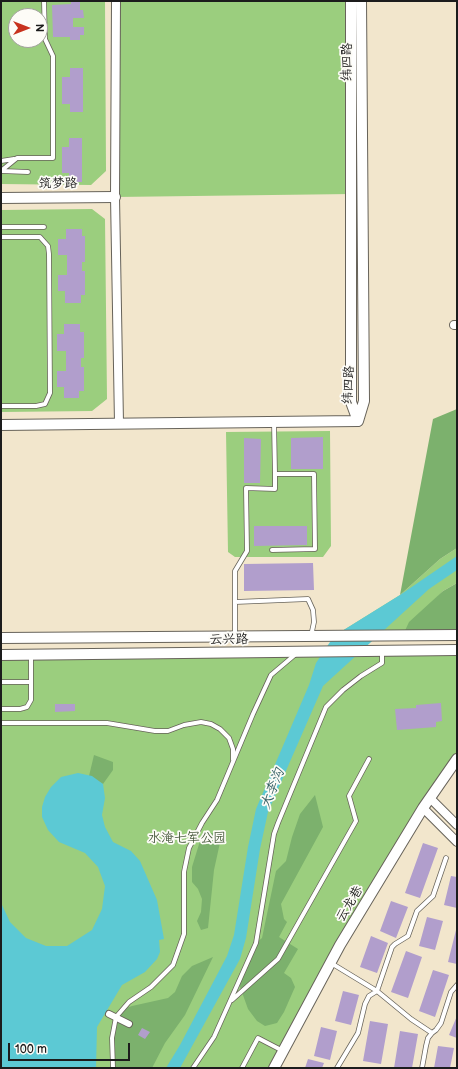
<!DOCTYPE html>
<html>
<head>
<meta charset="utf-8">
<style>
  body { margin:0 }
  #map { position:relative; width:458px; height:1069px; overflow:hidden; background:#f2e6cc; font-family:"Balsamiq Sans",sans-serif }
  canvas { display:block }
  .frame { position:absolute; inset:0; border:2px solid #1c1c1c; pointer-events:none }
  .north { position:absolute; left:8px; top:8px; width:40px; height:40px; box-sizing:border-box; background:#fdfcf7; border:1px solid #a3a29f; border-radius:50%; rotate:90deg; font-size:11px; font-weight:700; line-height:16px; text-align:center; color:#1c1c1c }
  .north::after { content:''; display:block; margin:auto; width:14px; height:18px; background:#c8321e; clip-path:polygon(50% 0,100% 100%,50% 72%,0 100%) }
  .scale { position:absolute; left:8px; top:1043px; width:122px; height:18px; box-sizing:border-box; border:2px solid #1c1c1c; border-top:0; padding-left:5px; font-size:12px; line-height:14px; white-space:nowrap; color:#1c1c1c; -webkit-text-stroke:3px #fdfcf7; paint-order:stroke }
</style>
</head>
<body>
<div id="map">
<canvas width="458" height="1069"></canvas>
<div class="frame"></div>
<div class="north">N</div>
<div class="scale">100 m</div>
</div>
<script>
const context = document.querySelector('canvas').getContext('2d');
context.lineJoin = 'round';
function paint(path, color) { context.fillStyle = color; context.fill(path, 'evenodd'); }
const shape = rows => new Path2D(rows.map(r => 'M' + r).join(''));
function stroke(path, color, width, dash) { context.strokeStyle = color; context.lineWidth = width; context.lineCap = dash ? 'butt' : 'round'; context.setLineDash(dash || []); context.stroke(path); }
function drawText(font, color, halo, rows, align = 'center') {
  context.font = font + ' "Balsamiq Sans","LXGW WenKai TC",sans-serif'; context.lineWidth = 3.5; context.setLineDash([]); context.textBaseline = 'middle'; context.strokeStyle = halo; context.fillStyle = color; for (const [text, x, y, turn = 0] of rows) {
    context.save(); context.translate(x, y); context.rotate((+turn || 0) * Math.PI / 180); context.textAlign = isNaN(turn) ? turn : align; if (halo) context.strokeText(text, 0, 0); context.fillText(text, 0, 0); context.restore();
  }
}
const green = shape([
  [1,1,105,1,106,171,91,185,1,184],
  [16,16,40,16,40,40,16,40],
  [116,1,351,1,351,194,115,197],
  [92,209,105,219,107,399,92,411,1,412,1,210],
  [330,431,331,546,323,557,235,557,228,552,226,432],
  [457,548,457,583,443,591,403,635,334,636,400,595,440,559],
  [457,650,457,759,272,1068,1,1068,1,655]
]);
const forest = shape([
  [457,409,457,548,440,559,400,595,433,419],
  [457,583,457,635,403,635,409,622,443,591],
  [94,755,113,762,113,770,103,784,89,776],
  [315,795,323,827,281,904,284,919,287,922,279,937,298,949,284,973,291,978,295,987,284,1012,277,1023,265,1026,257,1021,248,1009,239,984,256,943,262,938,276,871,286,861,292,837,300,814],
  [219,832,221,838,214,870,208,928,201,930,197,921,201,912,202,899,198,889,192,882,192,867,200,841,211,833],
  [213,957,185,1015,165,1043,152,1068,113,1068,112,1038,116,1017,123,1009,132,1006,168,998,175,992,182,976,192,966]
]);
const water = shape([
  [457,556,457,570,429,589,323,686,268,812,260,849,246,938,240,959,180,1068,166,1068,180,1045,227,956,234,935,248,847,256,809,309,685,316,663,334,636,400,595],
  [78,773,92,776,103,784,105,798,102,815,105,827,113,842,131,851,140,861,157,900,164,939,159,940,160,952,157,959,145,972,122,985,97,1027,96,1068,1,1068,1,899,2,905,10,922,26,938,46,946,67,946,92,930,102,909,105,886,98,867,85,853,59,842,48,830,42,817,42,807,45,797,51,787,61,777]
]);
const building = shape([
  [71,2,80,2,80,10,83,10,84,18,73,18,73,27,84,27,84,35,80,35,80,40,70,40,70,37,53,37,52,5,71,4],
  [70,68,83,68,83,112,70,112,70,104,62,104,62,77,70,77],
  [69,138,82,138,82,182,69,182,69,173,62,173,62,147,69,147],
  [66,229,82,229,82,236,85,236,85,262,82,262,82,271,85,271,85,295,81,295,81,303,65,303,65,291,58,291,58,275,67,275,67,255,58,255,58,239,66,239],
  [64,324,80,324,80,332,84,332,84,358,81,358,81,367,84,367,84,391,79,391,79,398,64,398,64,387,57,387,57,371,66,371,66,351,57,351,57,334,64,334],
  [323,437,323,469,291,469,291,438],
  [244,438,261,439,260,483,244,483],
  [254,526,307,526,307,545,254,546],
  [313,563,314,590,244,591,244,564],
  [441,703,442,721,436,722,436,727,397,730,395,709,416,708,416,705],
  [55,704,75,704,75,711,55,712],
  [423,843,438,848,420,898,405,893],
  [451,876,457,877,457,908,444,905],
  [391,901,408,907,396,938,380,931],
  [427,917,443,921,435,950,419,946],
  [456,930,457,930,457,964,448,962],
  [371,936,388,943,377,973,360,967],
  [406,951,422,957,408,998,391,992],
  [433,970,449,975,435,1017,419,1011],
  [343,991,359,995,351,1025,335,1021],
  [457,1016,457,1038,449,1035],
  [370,1021,388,1024,381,1064,363,1061],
  [321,1027,337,1031,330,1060,314,1056],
  [142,1028,150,1032,145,1039,138,1035],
  [400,1031,418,1034,412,1068,394,1068],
  [438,1046,454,1048,450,1068,434,1068],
  [308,1059,324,1063,322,1068,305,1068]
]);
const service = shape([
  [1,161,14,159],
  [1,171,17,158,53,158,53,56,45,39,44,1],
  [2,171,28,172],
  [1,227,44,227],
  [1,237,40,237,48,246,49,254,50,393,45,404,36,406,1,406],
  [272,550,315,549,314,474,275,474,274,422],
  [235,602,308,599,313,610,314,622,311,636],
  [235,636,235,571,247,551,246,488,275,489,275,474],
  [1,682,31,682],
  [1,709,20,709,27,707,31,700,31,655],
  [1,723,107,723,155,731,168,731,184,725,201,722,211,724,220,729,229,738,233,749,233,760],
  [331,963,377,991,411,1019,432,1033,428,1038,426,1046,422,1068],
  [232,1000,278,959,356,821,349,796,369,759],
  [432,1033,436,1030,441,1023,451,992,457,985],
  [113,1068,112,1038,116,1017,129,1002,151,987,173,965,184,934,184,872,189,848,202,823,217,800,253,714,271,675,297,653],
  [193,1068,214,1037,256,943,274,834,278,823,326,707,343,690,361,676,382,663,382,651],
  [242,1068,258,1038,283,1051],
  [337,1068,358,1033,365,1004,369,996,377,991,392,947,395,944,408,936,417,911,433,896,446,858]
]);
const pedestrian = shape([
  [109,1014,129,1024]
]);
const minor = shape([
  [116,1,115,197,119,423],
  [454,325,457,325],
  [430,798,457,825],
  [423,808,457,842]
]);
const tertiary = shape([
  [351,1,351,402,358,421],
  [1,198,115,197],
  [358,421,364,401,361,1],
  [1,425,358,421],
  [1,638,457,635],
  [1,655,457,650],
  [274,1068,340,945,423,808,457,759]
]);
const streetNames = [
  ["纬四路",348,62,-90],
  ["筑梦路",58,184,-1],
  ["纬四路",349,385,-87],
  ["云兴路",229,640,-1],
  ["云龙巷",350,904,-59]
];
const parkNames = [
  ["水淹七军公园",187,839]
];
const waterNames = [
  ["大李沟",273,789,-68]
];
paint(green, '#9bce7e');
paint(forest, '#7cb16d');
paint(water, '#5cc9d4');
paint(building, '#b19ecc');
stroke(service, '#67635a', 5.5);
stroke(pedestrian, '#67635a', 8);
stroke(minor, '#67635a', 10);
stroke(tertiary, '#67635a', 12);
stroke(service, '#fff', 4);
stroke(pedestrian, '#fff', 6);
stroke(minor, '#fff', 8);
stroke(tertiary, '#fff', 10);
drawText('13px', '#1c1c1c', '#fdfcf7', streetNames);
drawText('13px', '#485a3e', '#fdfcf7', parkNames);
drawText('italic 14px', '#366166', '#fdfcf7', waterNames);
</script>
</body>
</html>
